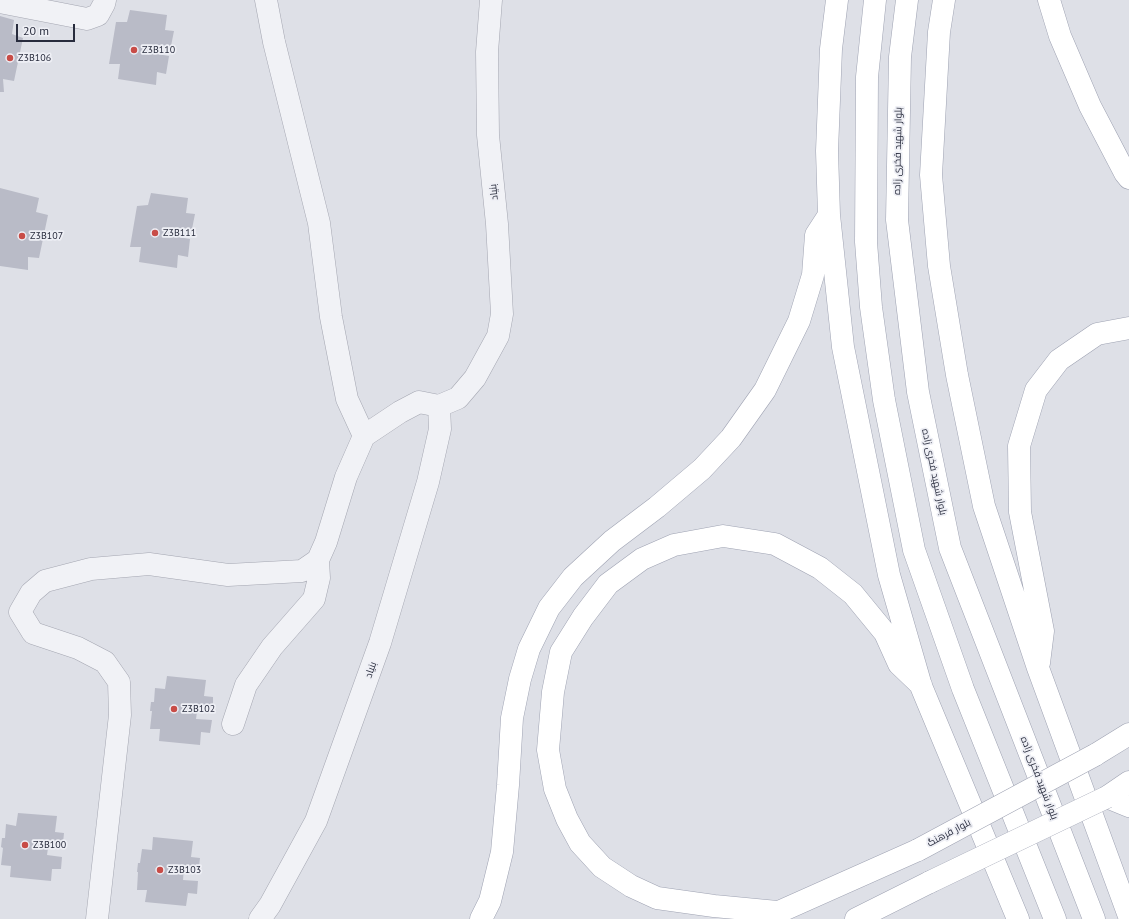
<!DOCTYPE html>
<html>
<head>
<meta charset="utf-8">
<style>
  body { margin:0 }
  #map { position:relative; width:1129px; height:919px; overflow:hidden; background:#dee0e7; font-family:"PT Sans",sans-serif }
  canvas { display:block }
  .scale { position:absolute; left:16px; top:24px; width:59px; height:18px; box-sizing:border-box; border:2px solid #282c3d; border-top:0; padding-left:5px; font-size:12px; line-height:14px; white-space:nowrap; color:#282c3d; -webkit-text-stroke:3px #eeeff5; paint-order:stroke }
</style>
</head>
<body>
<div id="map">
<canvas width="1129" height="919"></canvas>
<div class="scale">20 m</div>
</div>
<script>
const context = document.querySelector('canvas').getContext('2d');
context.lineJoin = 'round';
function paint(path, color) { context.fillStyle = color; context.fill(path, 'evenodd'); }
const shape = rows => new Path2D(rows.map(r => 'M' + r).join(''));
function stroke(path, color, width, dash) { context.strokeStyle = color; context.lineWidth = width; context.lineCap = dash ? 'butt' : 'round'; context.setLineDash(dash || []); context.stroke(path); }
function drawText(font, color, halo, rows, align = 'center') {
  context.font = font + ' "PT Sans",Cairo,sans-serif'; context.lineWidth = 3.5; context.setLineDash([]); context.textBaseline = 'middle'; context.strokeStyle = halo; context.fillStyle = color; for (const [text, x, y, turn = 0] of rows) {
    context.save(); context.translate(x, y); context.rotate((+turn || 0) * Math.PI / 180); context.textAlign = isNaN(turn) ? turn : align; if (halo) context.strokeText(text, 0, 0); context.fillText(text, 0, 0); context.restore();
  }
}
const building = shape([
  [130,10,167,15,165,30,174,31,171,46,158,45,157,54,169,56,166,74,157,72,156,85,118,79,120,64,109,64,116,22,127,22],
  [0,16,14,20,12,34,23,38,14,81,3,79,4,92,0,92],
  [0,188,39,198,36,212,48,215,39,258,28,257,28,270,0,266],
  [151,193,188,198,186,213,195,214,192,229,179,228,178,237,190,239,188,257,178,255,177,268,139,262,141,247,130,247,137,206,148,205],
  [167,676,206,680,204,696,213,697,213,706,198,705,196,719,212,720,210,733,201,732,200,745,159,741,160,729,150,729,152,711,150,711,151,702,154,702,155,688,165,689],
  [18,813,57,816,55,832,64,833,63,843,49,841,47,855,62,857,61,869,52,869,51,881,10,877,11,866,1,865,3,848,1,847,2,838,5,838,6,824,16,826],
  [153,837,193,841,191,857,200,858,199,867,184,866,183,880,198,881,197,894,188,893,186,906,145,902,147,890,137,890,138,872,137,872,138,863,140,863,142,849,152,850]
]);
const minor = shape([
  [266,0,274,42,319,223,331,317,347,399,364,436],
  [0,2,87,19,98,15,104,4,105,0],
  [233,724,246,685,272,647,314,599,319,578,318,560],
  [97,919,120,715,119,682,105,662,78,648,33,633,20,612,31,593,45,581,91,569,149,564,228,575,302,571,318,560,326,542,346,477,364,436,400,412,419,402,439,406,458,398,475,378,498,336,502,314,497,224,488,135,487,52,491,0],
  [260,919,270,905,316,821,380,643,428,482,440,429,439,406]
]);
const major = shape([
  [837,0,831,49,827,151,829,215,843,347,889,575,921,686,1018,919],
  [875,0,867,77,866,242,871,307,884,400,914,550,963,689,1055,919],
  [907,0,900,57,897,220,918,392,950,548,1094,919],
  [944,0,939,32,931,175,939,266,957,375,984,506,1038,668,1129,916],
  [1049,0,1060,36,1090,106,1125,173,1129,178],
  [1039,663,1043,631,1020,512,1019,446,1036,390,1059,360,1097,334,1129,328],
  [1095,755,1129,734],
  [1107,797,1129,782],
  [1107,797,1129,806],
  [777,912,714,906,657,898,631,886,602,867,580,843,567,819,555,789,548,750,553,692,561,652,583,617,608,584,642,559,674,545,723,536,775,544,820,568,853,594,885,633,899,664,921,685],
  [481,919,490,901,502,852,508,785,512,718,520,679,529,649,549,608,573,577,612,541,657,507,702,469,731,438,765,390,799,321,813,275,816,235,829,215],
  [763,919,918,850],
  [856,919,930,882]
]);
const majorBridge = shape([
  [918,850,1095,755],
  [930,882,1107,797]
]);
const markers = [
  [134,50,4,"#c84c47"],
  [10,58,4,"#c84c47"],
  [155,233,4,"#c84c47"],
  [22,236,4,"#c84c47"],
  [174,709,4,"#c84c47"],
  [25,845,4,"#c84c47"],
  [160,870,4,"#c84c47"]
];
const poiNames = [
  ["Z3B110",142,50],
  ["Z3B106",18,58],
  ["Z3B111",163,233],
  ["Z3B107",30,236],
  ["Z3B102",182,709],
  ["Z3B100",33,845],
  ["Z3B103",168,870]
];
const streetNames = [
  ["بلوار شهید فخری زاده",898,151,-89],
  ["بنیاد",494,192,-96],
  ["بلوار شهید فخری زاده",934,472,78],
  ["بنیاد",371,670,-70],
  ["بلوار شهید فخری زاده",1039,778,69],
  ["بلوار فرهنگ",949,833,-28]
];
paint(building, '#b9bbc7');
stroke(minor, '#a4a6b1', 23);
stroke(major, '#9ea2b2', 23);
stroke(minor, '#f1f2f6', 22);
stroke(major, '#fff', 22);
stroke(majorBridge, '#9ea2b2', 23, []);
stroke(majorBridge, '#fff', 22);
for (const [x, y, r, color] of markers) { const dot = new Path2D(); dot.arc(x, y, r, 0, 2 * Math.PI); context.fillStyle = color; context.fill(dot); stroke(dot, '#eeeff5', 1.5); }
drawText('10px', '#282c3d', '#eeeff5', poiNames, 'left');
drawText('10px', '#282c3d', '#eeeff5', streetNames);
</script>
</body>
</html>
